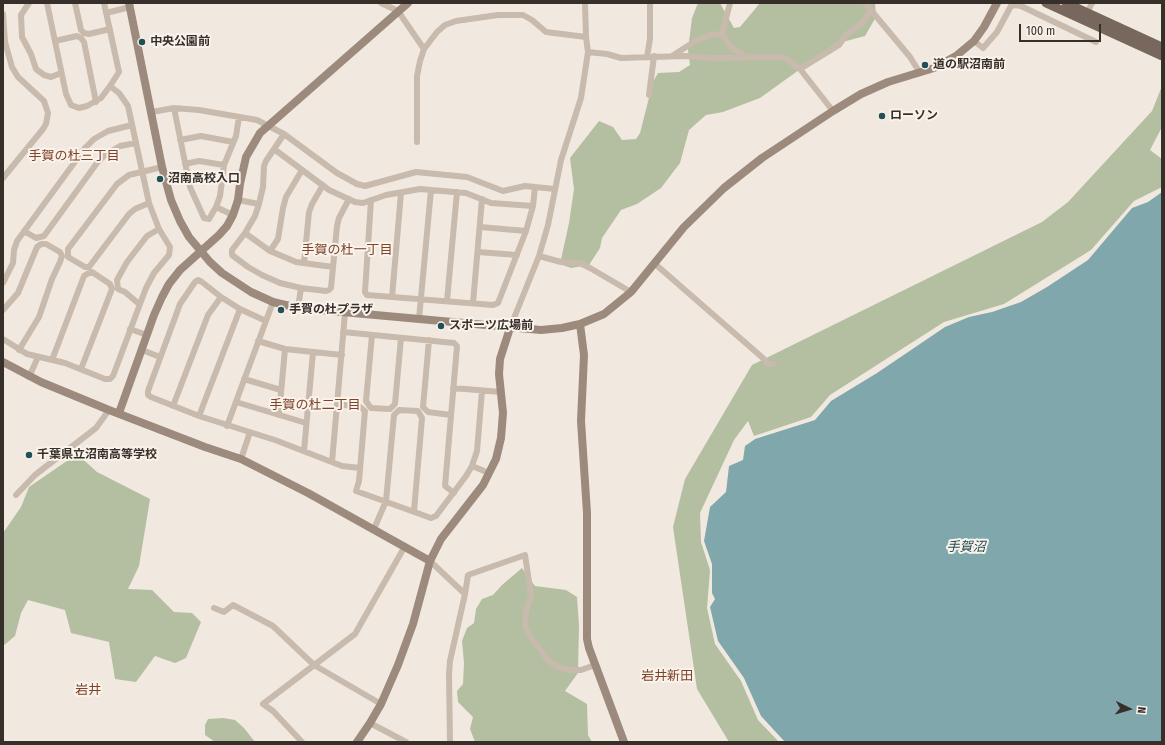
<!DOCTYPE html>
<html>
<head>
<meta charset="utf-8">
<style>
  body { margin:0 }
  #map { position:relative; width:1165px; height:745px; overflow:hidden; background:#f1e9df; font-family:"Fira Sans Condensed",sans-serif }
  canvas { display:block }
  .frame { position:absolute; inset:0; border:4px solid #372f2a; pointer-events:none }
  .north { position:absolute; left:1109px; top:689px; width:40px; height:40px; -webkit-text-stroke:3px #f9f3eb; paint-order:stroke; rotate:95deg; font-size:11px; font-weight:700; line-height:16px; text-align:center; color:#372f2a }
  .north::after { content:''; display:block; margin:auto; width:14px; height:18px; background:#372f2a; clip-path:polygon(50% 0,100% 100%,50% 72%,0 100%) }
  .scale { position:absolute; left:1019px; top:24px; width:82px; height:18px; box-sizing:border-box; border:2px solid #372f2a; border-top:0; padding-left:5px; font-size:12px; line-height:14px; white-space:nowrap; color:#372f2a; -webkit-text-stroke:3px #f9f3eb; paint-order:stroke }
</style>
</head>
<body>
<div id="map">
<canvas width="1165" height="745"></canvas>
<div class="frame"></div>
<div class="north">N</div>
<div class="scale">100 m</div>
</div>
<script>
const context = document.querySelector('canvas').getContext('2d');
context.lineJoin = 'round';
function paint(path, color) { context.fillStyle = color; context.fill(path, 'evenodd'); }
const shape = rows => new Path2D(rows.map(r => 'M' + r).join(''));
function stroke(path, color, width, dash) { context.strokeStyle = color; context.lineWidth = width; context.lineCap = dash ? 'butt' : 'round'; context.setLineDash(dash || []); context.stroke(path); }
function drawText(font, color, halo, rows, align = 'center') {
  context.font = font + ' "Fira Sans Condensed","Noto Sans JP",sans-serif'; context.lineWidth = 4; context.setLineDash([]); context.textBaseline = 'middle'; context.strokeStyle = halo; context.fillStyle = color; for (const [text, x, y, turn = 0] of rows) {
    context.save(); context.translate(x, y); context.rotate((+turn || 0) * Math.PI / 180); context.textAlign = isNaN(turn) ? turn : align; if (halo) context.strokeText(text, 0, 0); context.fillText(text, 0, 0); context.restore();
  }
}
const green = shape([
  [698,3,720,3,734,28,740,27,760,3,875,3,876,17,865,36,835,44,760,98,723,112,706,115,689,130,680,163,661,188,637,204,621,210,602,238,600,248,589,265,571,268,560,264,569,223,574,189,570,158,599,121,613,127,622,140,636,139,640,133,653,82,658,73,679,72,690,65,688,50,692,18],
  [1162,86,1162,127,1150,150,1162,159,1162,187,1134,201,1091,250,1004,304,944,322,830,395,811,417,754,436,748,421,734,440,700,513,701,542,710,570,707,608,715,644,741,681,758,720,779,742,729,742,697,689,673,527,685,479,752,365,1042,222,1068,202,1152,111],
  [77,454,97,472,150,499,139,566,128,589,152,590,174,612,192,613,201,622,186,658,175,663,155,656,136,682,115,679,109,642,71,633,65,610,28,600,21,613,15,636,3,646,3,533,21,507,29,487],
  [522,568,535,586,566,590,577,597,579,625,578,673,565,691,587,704,588,735,592,742,475,742,470,729,473,717,458,702,457,691,463,684,464,663,462,641,467,628,474,623,476,609,482,599,493,595,502,585],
  [223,718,235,720,244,728,255,742,215,742,205,735,205,725,208,719]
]);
const water = shape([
  [1162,192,1162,742,785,742,761,716,744,678,718,641,710,607,715,599,712,593,712,564,704,541,710,507,726,492,729,466,743,460,745,446,755,439,815,420,831,401,877,373,945,327,969,317,992,312,1021,302,1047,287,1088,260,1132,208,1148,202]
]);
const street = shape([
  [29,3,21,15,22,37,31,54,36,69,44,75,51,77,61,73],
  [47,3,66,94,71,105,79,108,87,106,101,98,110,86,119,72,104,3],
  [75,3,81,30,84,33,89,34,110,29],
  [381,3,398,11,424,49],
  [865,3,910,57,920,73],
  [106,13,130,7],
  [1087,13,1092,3],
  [3,14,5,42,12,67,18,77,44,101,48,113,46,124,43,129,3,178],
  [722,34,730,3],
  [55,41,77,36,81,38,84,42,96,102],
  [974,41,983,48,997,32,1011,6,1015,5,1021,6,1096,42],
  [588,52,607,54,621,58,684,56,712,58,781,57,788,60,800,69,833,111],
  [672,56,697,40,710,35,722,34,731,47,746,57],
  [647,57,650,39,650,3],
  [800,69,839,45,846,35,862,23,871,10],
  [649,95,654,56],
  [174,108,190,187,204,218,209,219,216,207,220,196,224,165,236,136,239,117],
  [152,112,174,108,199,110,257,120,284,134,274,149,329,190,355,202,363,203,386,195,420,189,431,190,466,193,491,203,533,206],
  [284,134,337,173,357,184,365,186,416,172,467,177,503,191,525,186,555,189],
  [180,140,201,136,233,142],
  [417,142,417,76,420,61,424,49,437,32,445,25,456,21,498,15,523,15,532,20,546,32,586,37],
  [274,149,266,161,264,166,263,187,259,204,255,216,245,233,232,250,232,255,248,267,262,275,280,283,301,288,326,291,329,290,331,288,337,226,339,218,349,199],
  [185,164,199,161,224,165],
  [238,200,259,204],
  [371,200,365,292,367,295,493,305,498,303,526,231,533,206,535,187],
  [149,203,135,209,129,214,89,267,85,267,68,257,68,249,117,184,129,175,162,167],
  [216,207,233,215],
  [480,227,526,231],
  [24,231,36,238,44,236,97,163,105,155,120,146,136,143],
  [245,233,270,251,289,259,296,262,333,267],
  [270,251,278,239,283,208,286,197,302,170],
  [478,252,517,255],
  [539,256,561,262,580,263,590,268,631,292],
  [304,263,309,212,312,204,323,185],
  [654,263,764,359,768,364,773,364],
  [3,283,13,263,14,250,17,241,85,148,94,139,108,131,132,125],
  [392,297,401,193],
  [447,301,457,192],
  [473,303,482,199],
  [139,304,125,292,118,289,117,280,127,262,147,236,159,229],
  [298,308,301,288],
  [3,310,18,293,37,247,41,244,46,244,60,252,62,256,60,262,52,279,39,317,19,350],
  [419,319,431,190],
  [266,321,240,309,221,297,202,282,198,280,195,282,180,304,148,391,148,395,151,397,199,416,275,440,342,466,360,468],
  [510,328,539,256,548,225,561,160,581,98,588,52,586,37,585,3],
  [130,329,147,335],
  [343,332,454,343,457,346,445,486,454,493],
  [372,335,366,401,371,408,390,409,395,404,401,338],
  [3,339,27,354,65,363,105,379,110,379,113,376,146,288,154,273,169,255,170,247,159,229,149,203,128,106,119,93,110,86],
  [429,340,423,407,428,412,451,415],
  [258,341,285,349,342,355],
  [142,350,160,357],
  [52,360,84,276,87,274,92,272,110,284,112,289,81,369],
  [29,377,38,357],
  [244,379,281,390],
  [453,388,501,392],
  [236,402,306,423],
  [337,404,360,407,365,411,359,481,356,491,431,518,436,516,466,476,472,466,477,451,482,391],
  [173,406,208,315,221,297],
  [279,415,285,349],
  [199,416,240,309],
  [227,426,273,302],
  [304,451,313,352],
  [241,459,250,432],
  [332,462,345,313],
  [472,466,489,473],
  [16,495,35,475,96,428,109,410],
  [374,529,386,501,394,415,399,410,418,411,422,418,414,511],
  [430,561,465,594,468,575,525,555,531,595,526,613,525,626,531,638,548,660,558,667,570,670,581,670,595,665],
  [214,608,224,612,233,605,273,626,314,665,381,704],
  [370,723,406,742],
  [302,742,273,711,263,704,355,634,405,546],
  [450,742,449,674,450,661,465,594]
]);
const secondary = shape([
  [129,3,162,167,171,200,180,221,189,237,210,262,222,273,251,292,273,302,298,308,541,330,562,328,580,324,604,314,631,292,684,227,724,188,762,158,833,111,861,94,888,82,934,68,956,56,974,41,984,27,997,3],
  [580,324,584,355,581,421,587,513,587,639,589,648,624,742],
  [3,362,41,382,109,410,205,447,241,459,308,493,430,561],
  [119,413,154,315,162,297,169,284,180,270,219,235,227,226,233,215,238,200,240,184,246,157,260,133,408,3],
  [357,742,370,723,381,704,398,665,413,624,430,561,441,539,483,485,496,459,501,438,503,413,499,374,500,359,510,328]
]);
const primary = shape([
  [1046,3,1162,56],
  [1066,3,1162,47]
]);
const markers = [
  [142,42,4,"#234f55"],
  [925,65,4,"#234f55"],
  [882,116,4,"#234f55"],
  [160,179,4,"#234f55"],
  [281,310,4,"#234f55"],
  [441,326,4,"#234f55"],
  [29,455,4,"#234f55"]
];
const poiNames = [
  ["中央公園前",150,42],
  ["道の駅沼南前",933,65],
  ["ローソン",890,116],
  ["沼南高校入口",168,179],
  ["手賀の杜プラザ",289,310],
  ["スポーツ広場前",449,326],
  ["千葉県立沼南高等学校",37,455]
];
const neighbourhoodNames = [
  ["手賀の杜三丁目",74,156],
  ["手賀の杜一丁目",347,250],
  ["手賀の杜二丁目",315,405],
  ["岩井新田",667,676],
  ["岩井",88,690]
];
const waterNames = [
  ["手賀沼",966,547]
];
paint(green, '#b3bfa0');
paint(water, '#80a8ac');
stroke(street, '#c8baac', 6);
stroke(secondary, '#9c8a7d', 8);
stroke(primary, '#77675d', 9);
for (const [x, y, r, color] of markers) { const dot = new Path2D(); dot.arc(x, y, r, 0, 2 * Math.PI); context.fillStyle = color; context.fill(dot); stroke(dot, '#f9f3eb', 1.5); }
drawText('bold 12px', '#372f2a', '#f9f3eb', poiNames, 'left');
drawText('13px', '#7f432a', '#f9f3eb', neighbourhoodNames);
drawText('italic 13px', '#234f55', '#f9f3eb', waterNames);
</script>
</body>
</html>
